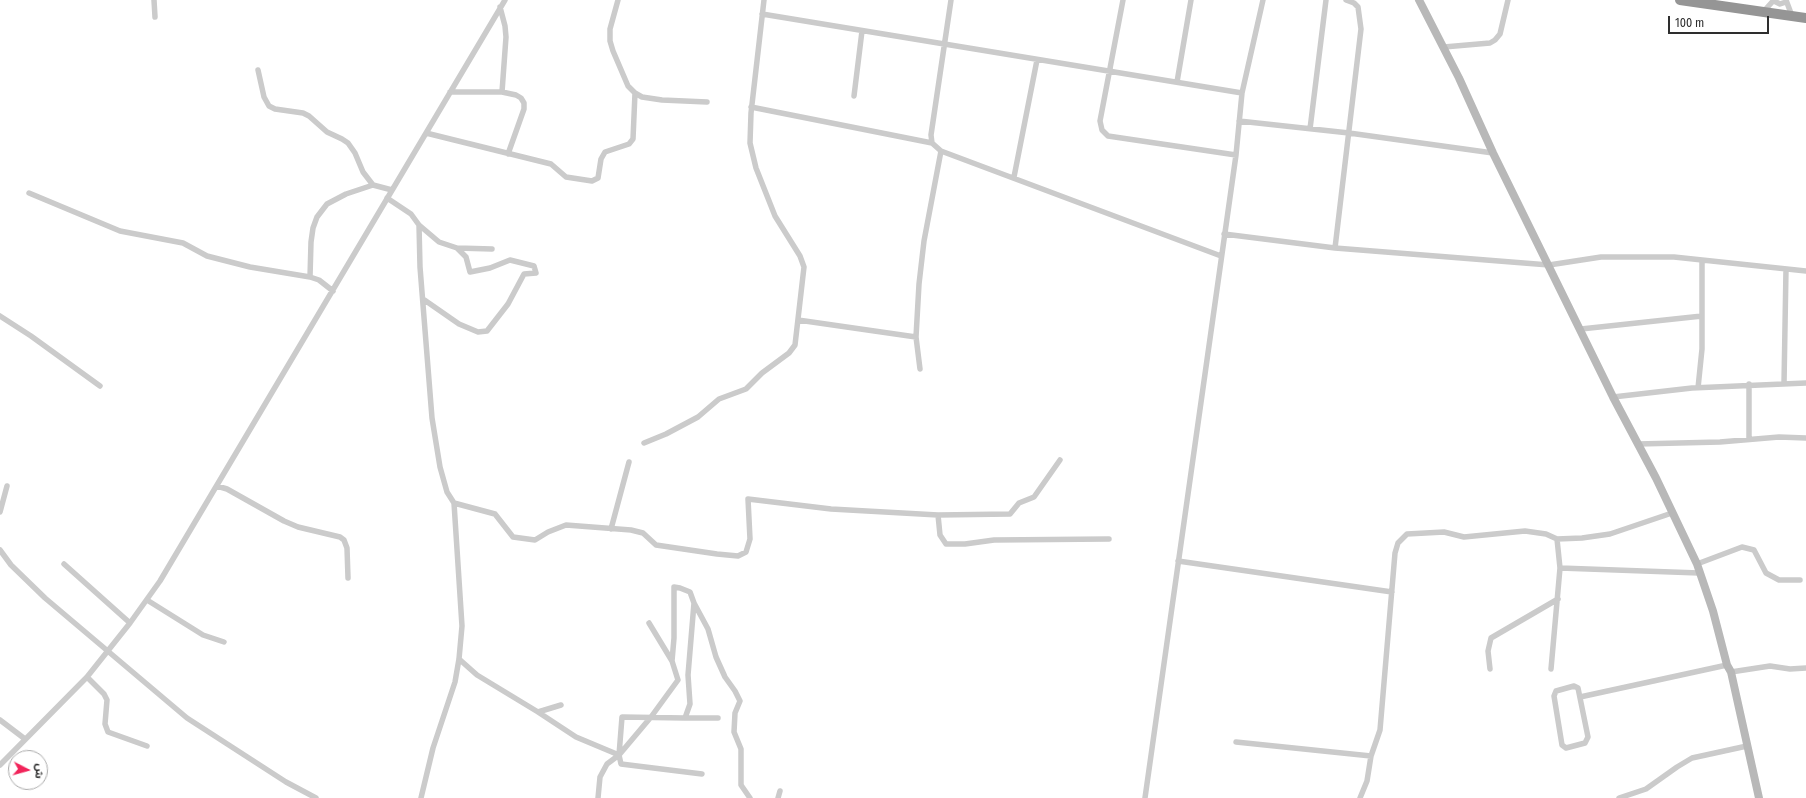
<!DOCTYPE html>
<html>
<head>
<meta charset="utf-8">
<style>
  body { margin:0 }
  #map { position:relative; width:1806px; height:798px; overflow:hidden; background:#fff; font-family:"Fira Sans Condensed","Noto Sans Arabic",sans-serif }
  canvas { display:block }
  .north { position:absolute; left:8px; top:750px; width:40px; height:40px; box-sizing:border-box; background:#fff; border:1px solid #ababab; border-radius:50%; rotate:96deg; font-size:11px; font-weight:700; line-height:16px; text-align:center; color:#2e2e2e }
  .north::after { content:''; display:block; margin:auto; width:14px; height:18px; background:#f1245a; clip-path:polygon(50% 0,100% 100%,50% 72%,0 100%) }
  .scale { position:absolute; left:1668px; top:16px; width:101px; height:18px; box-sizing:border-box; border:2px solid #2e2e2e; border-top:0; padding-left:5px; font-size:12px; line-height:14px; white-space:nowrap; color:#2e2e2e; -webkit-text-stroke:3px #fff; paint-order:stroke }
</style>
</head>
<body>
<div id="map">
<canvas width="1806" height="798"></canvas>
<div class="north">ش</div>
<div class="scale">100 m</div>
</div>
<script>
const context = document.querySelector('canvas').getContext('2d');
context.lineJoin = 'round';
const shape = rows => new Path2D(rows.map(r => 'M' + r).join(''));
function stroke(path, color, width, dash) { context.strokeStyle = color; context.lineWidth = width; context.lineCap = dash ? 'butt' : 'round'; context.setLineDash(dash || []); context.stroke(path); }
const street = shape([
  [154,0,155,17],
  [618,0,610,29,610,41,613,51,628,86,635,93,642,97,662,100,707,102],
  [1123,0,1100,121,1102,130,1108,136,1236,155],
  [1786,0,1792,16],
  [1774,1,1780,4,1786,2],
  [500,7,505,26,506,37,502,92],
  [1764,11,1774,0],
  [762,14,1242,93],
  [1444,47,1490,43,1495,40,1500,34,1508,0],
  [258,70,264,97,269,106,275,109,303,113,309,116,327,132,342,139,348,143,355,153,363,172,373,185,392,190],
  [1177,82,1191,0],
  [450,92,502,92,516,95,521,98,524,103,524,109,508,154],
  [854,96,862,31],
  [751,107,932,143,941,151,1221,256],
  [1239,121,1349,133,1493,153],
  [1310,129,1326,0],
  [426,133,551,164,566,177,592,181,598,178,601,159,605,152,629,144,633,139,635,93],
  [932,143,931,135,951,0],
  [1014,177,1037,60],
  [29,193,120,231,183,243,207,256,250,267,310,277,319,280,333,291],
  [387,198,411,214,419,225,420,267,432,418,440,467,447,492,454,503,462,626,459,659,455,682,433,748,421,798],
  [419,225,439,242,457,248,466,257,470,272,490,268,510,260,534,266,536,273,524,274,508,304,487,331,478,332,459,324,423,299],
  [1224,234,1335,248,1549,265,1601,257,1674,257,1806,271],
  [457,248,492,249],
  [1335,248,1361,29,1358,7,1354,3,1346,0],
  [310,277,311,242,313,228,317,217,327,204,346,194,373,185],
  [0,316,31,336,100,386],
  [798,320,916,337],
  [1581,329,1702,316],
  [920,369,916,337,919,284,924,241,941,151],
  [1784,384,1786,269],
  [1698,388,1702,349,1702,260],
  [1613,397,1692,388,1806,383],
  [1749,439,1749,384],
  [644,443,666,434,698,417,719,399,746,389,762,373,789,353,795,345,804,267,800,256,775,216,756,168,750,143,751,113,764,0],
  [1638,444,1720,442,1779,437,1806,438],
  [217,486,227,489,284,521,298,527,340,537,344,540,347,548,348,578],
  [454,503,495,514,513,537,535,540,548,532,566,525,631,530,643,533,656,545,717,554,738,556,746,552,750,539,748,499,831,509,938,515,1010,514,1019,503,1034,497,1060,460],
  [0,512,7,486],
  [938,515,940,535,946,544,965,544,994,540,1109,539],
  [611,529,629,462],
  [0,550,11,565,45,598,187,718,286,782,316,798],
  [1178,561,1392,592],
  [64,564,130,623],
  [1697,564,1742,547,1754,550,1766,573,1779,580,1800,580],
  [1560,568,1699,573],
  [147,600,203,635,224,642],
  [694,603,708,629,716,657,725,677,735,691,740,701,735,713,734,732,741,749,741,785,750,798],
  [649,623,672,661],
  [459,659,477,675,538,712,561,705],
  [1490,669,1488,651,1491,638,1558,599],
  [1551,669,1560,568,1557,539],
  [1731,672,1770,666,1790,669,1806,668],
  [87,677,104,694,107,700,105,724,108,732,147,746],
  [1574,686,1578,688,1588,737,1585,743,1566,748,1562,745,1554,696,1556,691,1574,686],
  [1580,697,1727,665],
  [538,712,576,737,619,755,651,717,678,680,672,661,674,638,674,587,680,588,690,592,694,603,688,675,690,704,685,718,718,718],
  [685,718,622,717,619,755,621,764,702,774],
  [0,720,25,739],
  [1236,742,1371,756],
  [0,765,87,677,130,623,160,581,505,0],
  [598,798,600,777,607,764,619,755],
  [778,798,780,791],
  [1145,798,1236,155,1242,93,1263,0],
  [1360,798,1367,781,1371,756,1380,730,1395,553,1398,543,1407,534,1444,532,1464,537,1525,531,1546,534,1557,539,1582,538,1610,534,1672,513],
  [1619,798,1646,789,1677,767,1692,758,1747,746]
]);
const secondary = shape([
  [1419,0,1459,78,1493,153,1613,397,1656,478,1697,564,1713,611,1727,665,1731,672,1759,798]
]);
const highway = shape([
  [1680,0,1806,18]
]);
stroke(street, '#cbcbcb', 5.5);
stroke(secondary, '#b8b8b8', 8);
stroke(highway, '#959595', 10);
</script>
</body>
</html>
